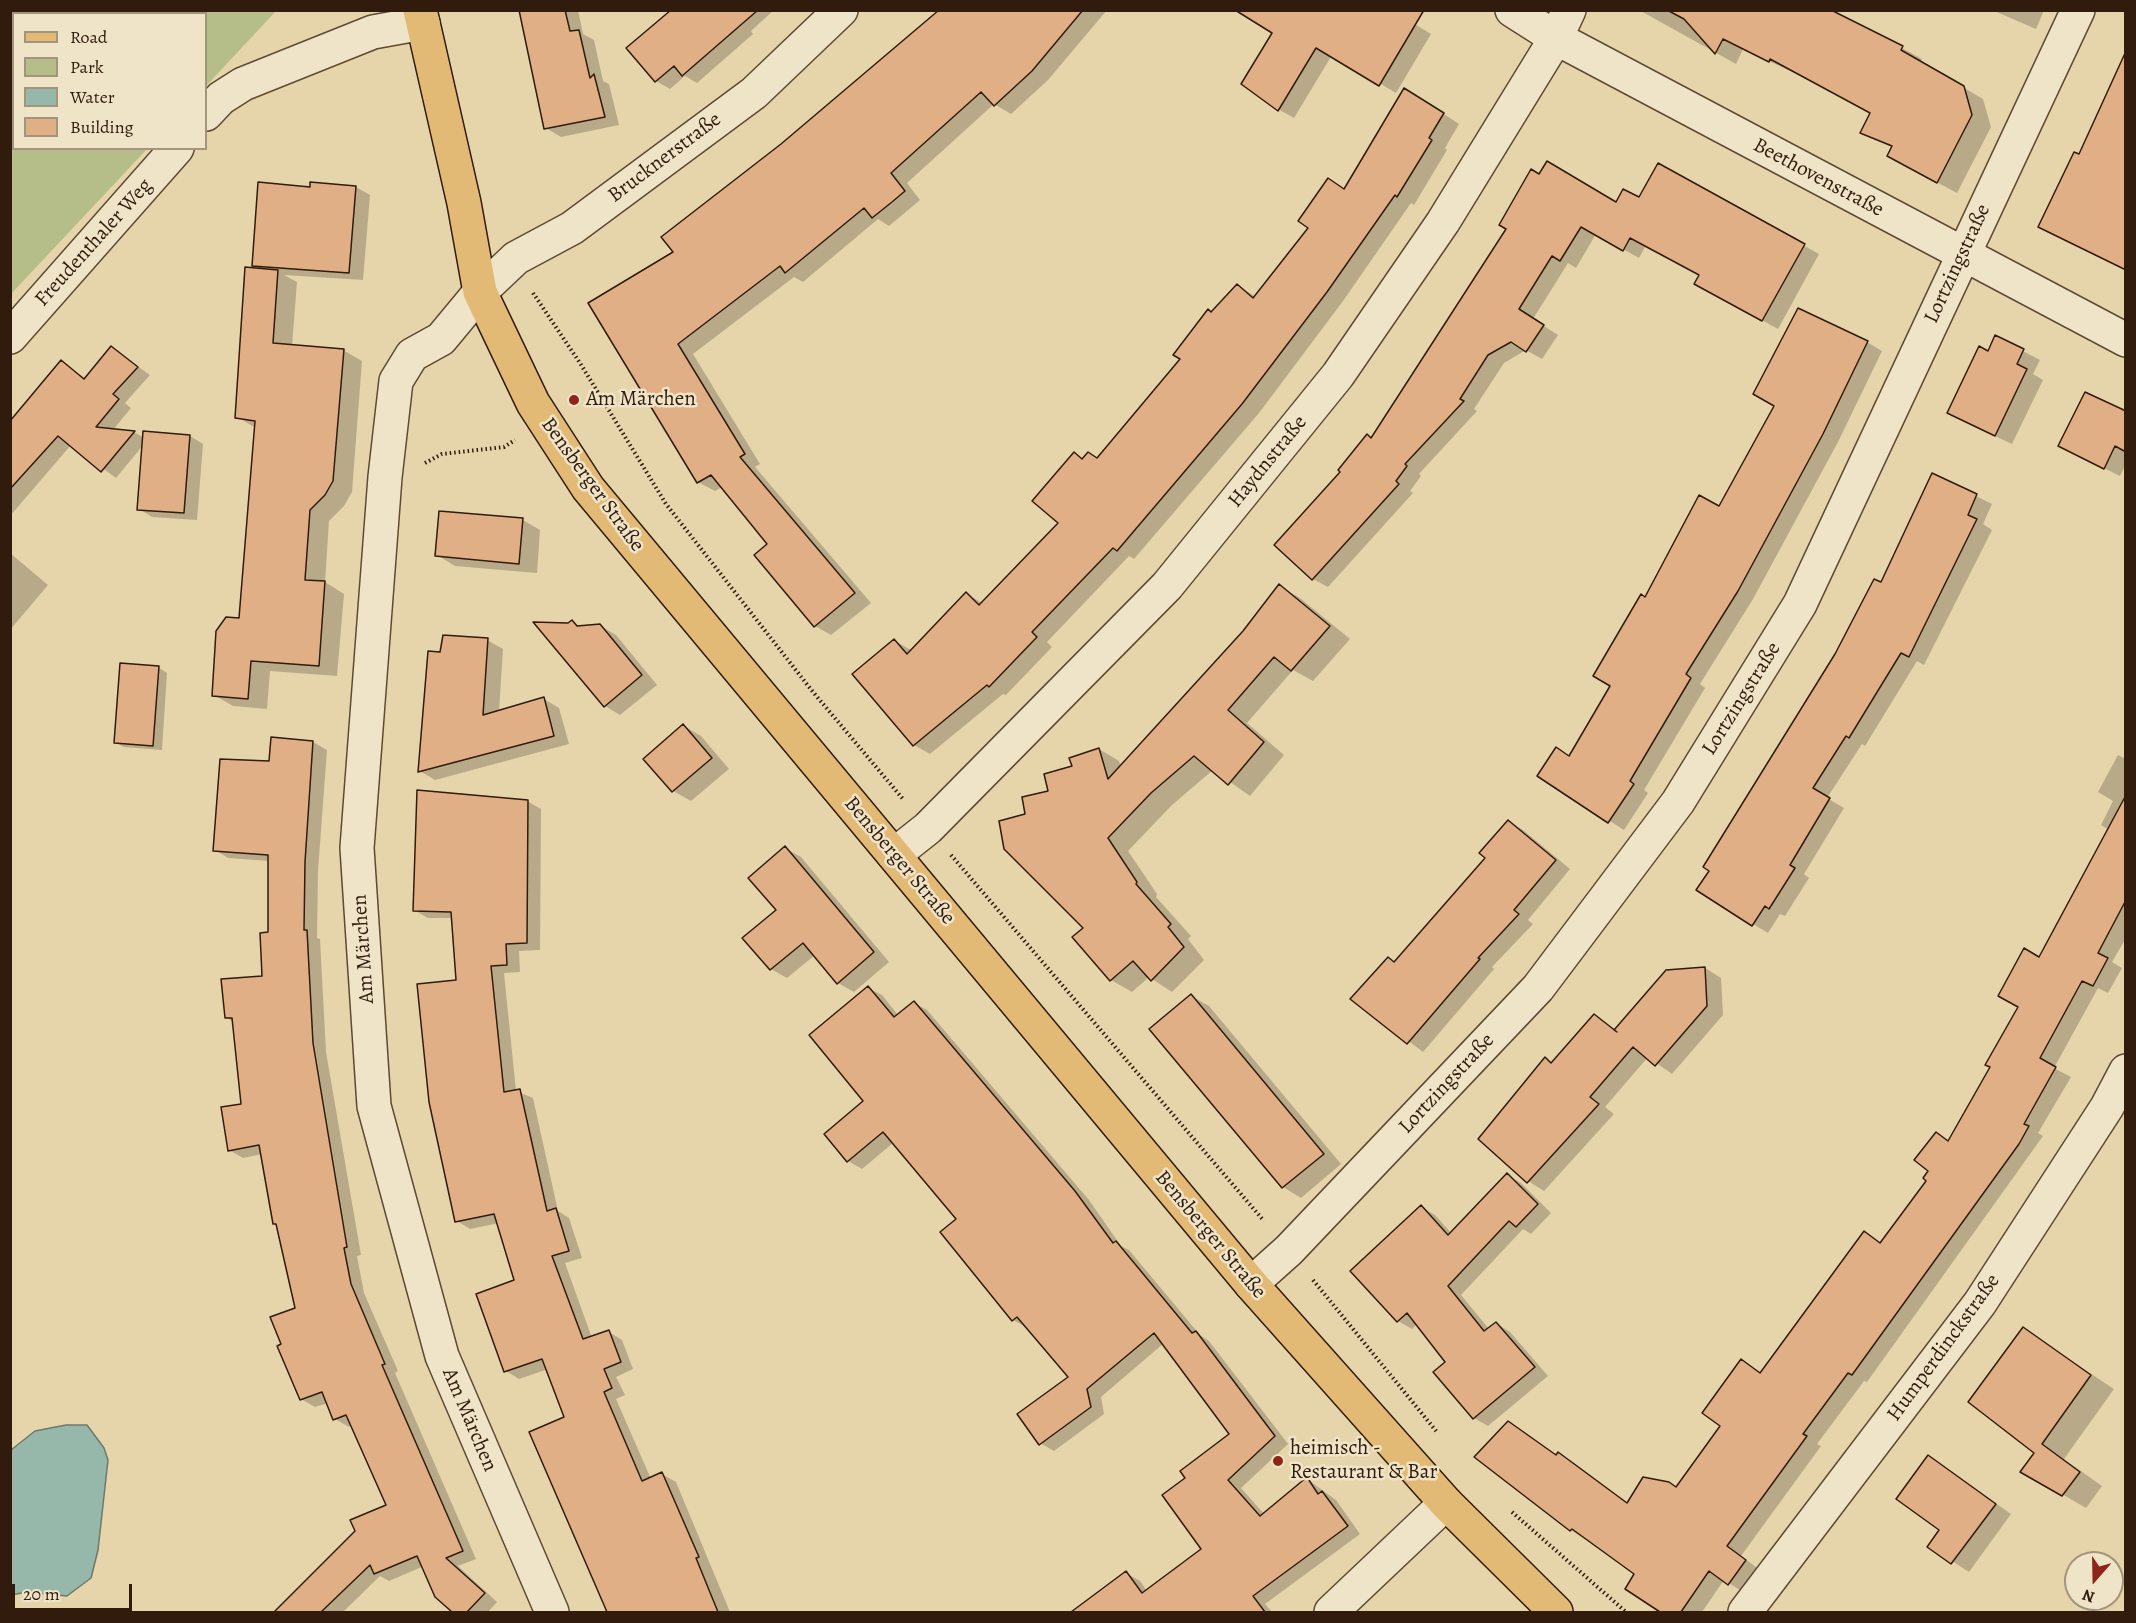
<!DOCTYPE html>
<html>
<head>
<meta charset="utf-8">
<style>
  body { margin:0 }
  #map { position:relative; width:2136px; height:1623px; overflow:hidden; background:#e6d5aa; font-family:Alegreya,serif }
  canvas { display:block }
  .frame { position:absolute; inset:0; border:12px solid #301b0d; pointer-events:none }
  .legend { position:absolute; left:12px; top:12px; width:195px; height:138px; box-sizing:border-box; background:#efe4c8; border:2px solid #a3947d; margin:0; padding:8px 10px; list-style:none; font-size:18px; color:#301b0d }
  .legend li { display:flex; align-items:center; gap:12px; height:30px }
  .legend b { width:30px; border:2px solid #a3947d }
  .north { position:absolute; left:2064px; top:1551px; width:60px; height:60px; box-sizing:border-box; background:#efe4c8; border:2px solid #a3947d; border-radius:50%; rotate:200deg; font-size:16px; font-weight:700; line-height:24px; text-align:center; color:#301b0d }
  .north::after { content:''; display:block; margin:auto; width:21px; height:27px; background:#8f2418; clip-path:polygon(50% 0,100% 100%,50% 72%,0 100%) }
  .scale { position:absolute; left:12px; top:1584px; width:120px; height:27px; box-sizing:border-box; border:3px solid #301b0d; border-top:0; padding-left:8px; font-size:18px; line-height:21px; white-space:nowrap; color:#301b0d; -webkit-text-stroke:4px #efe4c8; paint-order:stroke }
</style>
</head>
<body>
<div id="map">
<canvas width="2136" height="1623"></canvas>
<div class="frame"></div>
<ul class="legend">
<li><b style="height:8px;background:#e3ba75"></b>Road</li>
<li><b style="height:16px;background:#b5bd88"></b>Park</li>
<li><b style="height:16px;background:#96b8ab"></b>Water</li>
<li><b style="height:16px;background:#e1af85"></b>Building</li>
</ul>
<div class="north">N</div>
<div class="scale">20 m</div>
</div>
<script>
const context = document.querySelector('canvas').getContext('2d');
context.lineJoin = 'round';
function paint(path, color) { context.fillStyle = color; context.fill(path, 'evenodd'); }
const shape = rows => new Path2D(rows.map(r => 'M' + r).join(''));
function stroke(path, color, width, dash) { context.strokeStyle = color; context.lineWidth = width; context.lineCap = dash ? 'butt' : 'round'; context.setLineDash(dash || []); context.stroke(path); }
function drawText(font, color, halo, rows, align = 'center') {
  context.font = font + ' Alegreya,serif'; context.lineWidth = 5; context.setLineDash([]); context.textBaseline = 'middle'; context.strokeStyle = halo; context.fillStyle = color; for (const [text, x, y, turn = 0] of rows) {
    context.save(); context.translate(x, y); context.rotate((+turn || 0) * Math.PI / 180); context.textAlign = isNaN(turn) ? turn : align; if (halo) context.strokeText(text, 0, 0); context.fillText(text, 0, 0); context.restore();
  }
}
const green = shape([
  [11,10,276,11,206,86,206,14,14,14,14,148,147,149,11,294]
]);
const water = shape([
  [66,1425,87,1425,104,1448,108,1460,98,1550,91,1578,67,1596,27,1592,11,1595,11,1450,35,1431,66,1425]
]);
const shadow = shape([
  [520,10,578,10,583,34,594,40,603,81,609,84,619,125,561,137,546,128],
  [674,10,774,10,751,31,753,34,697,83,685,76,670,89,656,81,628,48],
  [940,10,1107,10,1048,80,1011,114,994,104,907,183,920,200,889,226,878,219,803,282,794,277,693,354,760,464,755,467,871,603,831,635,815,626,769,544,722,487,715,491,698,482,590,303,675,252,782,145],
  [1392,10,1431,34,1396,93,1332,55,1294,118,1278,109,1274,33],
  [1639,10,1828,10,1902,48,1922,59,1920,62,1983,99,1991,127,1957,193,1908,167,1893,148,1862,132,1871,113,1827,88,1743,49,1736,64],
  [1992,10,2044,10,2036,29],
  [2126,55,2126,270,2040,227,2080,156],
  [1421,99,1459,124,1445,148,1447,150,1414,205,1411,203,1343,301,1259,413,1134,559,1129,556,1047,642,1052,647,1006,695,1003,694,930,754,914,745,895,641,911,650,967,594,982,603,1060,522,1074,454,1084,459,1098,459,1182,359,1212,313,1237,285,1256,297,1310,228,1329,180,1345,189],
  [1659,165,1819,254,1778,329,1711,292,1701,275,1646,245,1639,258,1596,234,1576,268,1568,263,1533,319,1558,335,1542,359,1526,350,1504,363,1474,409,1477,411,1419,474,1421,476,1410,491,1413,493,1328,587,1313,579,1276,545,1372,439,1508,228,1640,199],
  [356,187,370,195,363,280,284,275,297,282,292,346,343,350,362,361,352,492,344,506,329,521,325,582,344,594,337,676,270,671,267,709,233,706,214,695,240,619,256,428,237,417,262,270,254,265,311,189],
  [1996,337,2040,360,2033,374,2043,380,2012,444,1965,422],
  [1867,342,1882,351,1838,442,1753,599,1700,684,1705,688,1644,790,1648,793,1624,830,1539,776,1570,757,1612,686,1646,599,1719,508,1776,406],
  [112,348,150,375,125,403,131,408,113,430,134,432,144,438,190,436,203,444,197,520,152,517,139,509,144,444,116,478,71,445,10,516,10,435,61,362,86,379],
  [2126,414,2126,464,2120,476,2075,454],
  [1933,475,1992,504,1983,524,1992,530,1924,665,1917,661,1865,746,1862,744,1827,798,1844,808,1804,874,1809,878,1785,916,1780,914,1768,933,1753,924,1836,654,1875,581,1882,585],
  [523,520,540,530,537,573,455,566,437,555],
  [10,553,48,585,10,630],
  [1279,586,1300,598,1350,639,1313,681,1293,670,1247,723,1284,755,1250,796,1213,770,1172,805,1128,851,1157,894,1156,897,1191,936,1188,939,1204,960,1172,992,1149,977,1132,992,1111,980,1027,815,1074,767,1099,749,1119,761,1121,767,1244,632],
  [572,621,581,627,599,625,616,635,657,685,620,715,605,706,568,624],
  [487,640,503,649,499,712,544,699,559,708,569,744,435,780,420,771,441,654],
  [159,668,167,673,162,750,124,747,116,743],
  [684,726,701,736,729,769,691,801,673,791,645,759],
  [313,742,327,750,318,871,317,938,320,939,326,1052,361,1255,357,1256,364,1293,398,1371,395,1373,476,1559,458,1566,497,1602,488,1612,454,1612,437,1596,424,1566,389,1581,380,1576,343,1612,284,1612,279,1609,388,1506,352,1425,349,1427,335,1419,328,1403,315,1407,301,1399,282,1345,297,1309,278,1225,274,1223,263,1154,243,1158,229,1150,243,1105,233,1022,226,1017,264,977,269,934,270,861,228,858,215,850,270,762],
  [2118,755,2126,759,2126,938,2112,962,2122,968,2108,993,2098,988,2054,1068,2071,1077,2038,1133,2043,1136,1867,1382,1864,1381,1817,1444,1821,1446,1741,1556,1760,1570,1743,1592,1724,1580,1702,1612,1663,1612,1627,1588,1636,1574,1571,1530,1508,1423,1557,1456,1574,1463,1629,1504,1677,1488,1722,1426,1742,1361,1762,1373,1864,1233,1882,1243,1928,1180,1936,1134,1949,1141,1992,1067,2040,959,2109,830,2101,825,2113,801,2098,792],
  [527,801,541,809,540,950,519,951,520,972,504,973,516,1091,533,1098,558,1211,569,1218,582,1258,565,1263,592,1338,609,1332,622,1340,633,1369,616,1377,625,1395,616,1399,651,1479,662,1474,676,1482,730,1612,609,1612,531,1432,566,1418,548,1369,519,1379,506,1371,516,1281,499,1223,470,1229,457,1221,457,982,453,918,428,918,414,910],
  [1508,821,1523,830,1570,869,1528,920,1533,924,1492,967,1494,969,1423,1052,1353,999,1395,963,1487,858],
  [785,848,801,857,889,962,854,992,838,983,815,955,787,978,771,969,744,939,778,911],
  [1705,968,1721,978,1723,1015,1672,1074,1648,1057,1605,1107,1614,1114,1544,1191,1528,1181,1545,1059,1553,1063,1594,1015,1616,1030],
  [868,988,882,995,898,1015,914,1003,927,1010,1089,1200,1121,1246,1129,1250,1200,1335,1209,1341,1288,1444,1241,1488,1264,1514,1307,1479,1336,1500,1360,1534,1265,1604,1272,1612,1110,1612,1097,1595,1126,1573,1140,1581,1147,1591,1203,1549,1187,1478,1231,1434,1164,1343,1101,1397,1104,1414,1054,1451,1040,1443,1070,1377,1026,1327,1013,1320,958,1219,893,1143,862,1169,848,1161,866,1101],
  [1191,996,1209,1006,1341,1164,1301,1198,1283,1187,1152,1029],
  [1507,1175,1521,1183,1551,1213,1531,1234,1523,1229,1461,1295,1489,1329,1496,1323,1510,1332,1548,1376,1488,1426,1474,1418,1448,1362,1417,1324,1412,1329,1398,1321,1421,1207,1435,1215,1452,1234],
  [2023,1329,2114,1389,2064,1459,2102,1486,2086,1508,2022,1471,2036,1453],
  [1929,1457,2011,1514,1969,1572,1929,1546,1941,1529]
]);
const building = shape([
  [519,10,565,10,570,31,579,30,590,78,594,74,605,117,544,129,519,10],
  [671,10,758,10,682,76,674,66,655,82,626,48,671,10],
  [939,10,1083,10,1032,71,994,106,981,92,891,173,905,191,892,202,872,218,864,208,785,273,780,266,678,344,745,454,740,457,855,593,814,627,754,555,767,544,711,475,697,483,588,303,673,252,661,237,781,144,939,10],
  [1235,10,1424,10,1379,86,1316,48,1278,111,1241,84,1272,33,1235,10],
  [1667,10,1831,10,1903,46,1901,50,1964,86,1972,115,1937,183,1887,156,1892,146,1860,133,1870,113,1770,59,1769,62,1723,39,1715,54,1684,19,1667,10],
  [2126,51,2126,270,2038,227,2074,152,2079,154,2126,51],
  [1404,88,1444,113,1429,138,1432,140,1397,197,1395,195,1327,292,1242,404,1117,551,1113,548,1032,632,1037,637,989,687,987,685,913,746,852,674,894,639,907,654,966,592,979,605,1058,523,1032,501,1074,452,1082,459,1088,452,1097,458,1180,359,1173,355,1208,309,1211,312,1237,284,1253,298,1308,228,1298,221,1328,178,1344,189,1404,88],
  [1547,161,1616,202,1623,189,1639,197,1658,163,1805,244,1762,321,1694,284,1699,275,1630,238,1623,251,1581,227,1560,261,1552,256,1519,309,1544,325,1526,352,1511,342,1488,355,1460,399,1464,401,1405,464,1407,466,1396,481,1399,484,1312,580,1274,545,1340,472,1338,470,1367,434,1371,438,1506,229,1499,225,1531,169,1539,174,1547,161],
  [258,182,310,187,310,182,356,186,349,273,252,266,258,182],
  [245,267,278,270,273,343,344,349,333,481,325,495,310,510,305,580,325,581,319,666,251,661,248,699,212,696,216,631,226,617,239,618,255,421,235,418,245,267],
  [1798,308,1868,341,1823,434,1738,591,1686,674,1691,678,1630,781,1634,784,1608,823,1537,776,1556,747,1569,756,1610,686,1593,676,1641,594,1645,597,1699,495,1719,506,1774,406,1753,394,1798,308],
  [1995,335,2024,349,2017,364,2027,369,1995,436,1947,413,1979,346,1988,351,1995,335],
  [111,346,138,367,113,394,119,399,96,427,135,431,101,472,58,436,10,489,10,421,61,360,84,379,111,346],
  [2085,392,2126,411,2126,452,2115,446,2104,469,2058,446,2085,392],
  [143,431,190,435,184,513,137,510,143,431],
  [1932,473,1977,494,1968,515,1977,519,1909,657,1901,653,1849,738,1846,736,1813,788,1830,798,1790,865,1795,868,1769,909,1765,906,1752,926,1696,890,1709,871,1703,867,1835,654,1874,579,1881,582,1932,473],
  [439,511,523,518,519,564,435,556,439,511],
  [1279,584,1330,626,1291,671,1274,657,1228,710,1264,742,1228,785,1194,756,1151,793,1108,838,1137,882,1136,884,1171,924,1168,927,1184,947,1151,981,1133,961,1110,981,1072,937,1083,928,1004,849,999,821,1025,814,1022,797,1048,791,1044,774,1072,766,1069,758,1099,748,1108,779,1243,631,1279,584],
  [572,620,577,626,600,624,642,675,604,707,533,622,568,623,572,620],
  [443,635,488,638,483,715,544,697,554,736,418,772,428,651,440,652,443,635],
  [120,663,159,666,153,746,114,743,120,663],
  [683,724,712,758,672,792,643,759,683,724],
  [271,737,313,741,305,862,304,930,307,930,313,1043,347,1247,344,1248,351,1284,385,1364,382,1365,463,1551,446,1558,485,1593,467,1612,452,1612,435,1597,417,1556,374,1574,370,1565,321,1612,274,1612,355,1531,350,1520,386,1505,346,1415,333,1420,322,1392,300,1400,277,1346,281,1344,270,1317,295,1308,276,1224,273,1224,259,1145,228,1151,221,1107,241,1104,232,1018,225,1018,221,979,262,976,260,933,268,932,268,855,213,851,220,759,269,761,271,737],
  [417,790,528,800,527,943,506,944,507,965,491,966,504,1092,520,1089,547,1211,556,1208,569,1251,552,1256,583,1339,609,1330,621,1362,604,1369,612,1388,604,1392,642,1481,662,1472,699,1557,696,1558,718,1612,607,1612,529,1432,564,1417,542,1359,504,1372,476,1294,514,1280,494,1214,455,1222,429,1102,417,984,456,980,451,912,413,911,417,790],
  [2126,795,2126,900,2098,953,2108,958,2093,986,2082,981,2040,1058,2056,1067,2024,1124,2029,1126,2019,1144,1852,1375,1848,1373,1803,1434,1807,1436,1727,1546,1746,1560,1728,1585,1709,1571,1681,1612,1660,1612,1625,1589,1634,1574,1572,1529,1570,1531,1474,1457,1508,1421,1556,1455,1558,1452,1627,1503,1643,1477,1669,1482,1676,1487,1720,1426,1702,1413,1741,1359,1760,1373,1864,1231,1880,1243,1926,1181,1923,1178,1928,1171,1914,1160,1936,1132,1948,1141,1990,1067,1985,1065,2018,1007,1998,996,2024,948,2039,957,2126,795],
  [1508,820,1556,860,1514,910,1519,914,1478,958,1480,959,1407,1044,1350,999,1388,957,1394,962,1485,858,1479,853,1508,820],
  [785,846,874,952,837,984,803,943,770,970,742,938,776,910,748,878,785,846],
  [1705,967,1707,1006,1655,1066,1633,1047,1590,1097,1599,1104,1527,1183,1478,1139,1545,1057,1551,1063,1594,1014,1617,1032,1614,1030,1666,970,1705,967],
  [868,986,894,1017,914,1001,1075,1191,1113,1243,1116,1241,1192,1333,1196,1331,1275,1436,1228,1480,1260,1516,1307,1477,1318,1494,1322,1491,1348,1526,1253,1596,1265,1612,1071,1612,1126,1571,1142,1593,1201,1549,1162,1495,1185,1478,1180,1471,1229,1434,1154,1333,1087,1389,1091,1407,1039,1445,1017,1414,1068,1377,1017,1317,1012,1321,940,1232,956,1219,883,1132,847,1162,824,1134,863,1101,809,1035,868,986],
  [1191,994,1324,1154,1282,1188,1149,1029,1191,994],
  [1507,1173,1538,1204,1516,1227,1509,1221,1448,1286,1484,1331,1496,1322,1535,1367,1473,1419,1433,1372,1445,1362,1407,1313,1397,1322,1350,1271,1421,1205,1448,1235,1507,1173],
  [2023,1327,2091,1375,2042,1444,2080,1472,2062,1496,2020,1472,2034,1453,1968,1402,2023,1327],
  [1928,1455,1996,1504,1951,1564,1927,1547,1939,1530,1896,1499,1928,1455]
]);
const path = shape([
  [533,293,580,363,666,504,813,692,903,799],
  [425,463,442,454,504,447,515,440],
  [951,855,1264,1221],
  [1313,1280,1437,1432],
  [1512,1512,1626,1612]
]);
const minor = shape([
  [1512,10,1556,38,2126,340],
  [206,114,221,98,243,84,373,32,423,23],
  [10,337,177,148],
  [894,855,928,828,1167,586,1338,375,1443,222,1556,38,1569,10],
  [1251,1284,1289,1250,1538,988,1678,802,1800,604,2078,10],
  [552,1612,442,1356,374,1106,357,848,385,477,396,381,412,355,441,339,480,292,516,258,572,228,754,93,841,10],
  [1331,1612,1446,1503],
  [1745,1612,1980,1303,2107,1107,2126,1071]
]);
const major = shape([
  [420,10,464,203,480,292,533,403,588,488,1251,1284,1446,1503,1556,1612]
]);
const markers = [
  [574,400,6,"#8f2418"],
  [1278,1461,6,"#8f2418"]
];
const streetNames = [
  ["Brucknerstraße",665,158,-37],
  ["Beethovenstraße",1818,178,28],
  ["Freudenthaler Weg",94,243,-48],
  ["Lortzingstraße",1958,264,-65],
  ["Haydnstraße",1268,462,-51],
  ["Bensberger Straße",592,485,54],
  ["Lortzingstraße",1742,699,-58],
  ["Bensberger Straße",899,861,50],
  ["Am Märchen",364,949,-94],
  ["Lortzingstraße",1447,1084,-47],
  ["Bensberger Straße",1210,1235,50],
  ["Humperdinckstraße",1944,1348,-54],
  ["Am Märchen",469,1420,67]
];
const poiNames = [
  ["Am Märchen",586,400],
  ["heimisch -",1290,1449],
  ["Restaurant & Bar",1290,1473]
];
paint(green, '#b5bd88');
paint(water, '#96b8ab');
stroke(water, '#6d796c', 1.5);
paint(shadow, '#0003');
paint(building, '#e1af85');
stroke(building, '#301b0d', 1.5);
stroke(minor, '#5e4a34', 36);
stroke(major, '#301b0d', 36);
stroke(path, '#301b0d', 4, [1.5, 3]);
stroke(minor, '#efe4c8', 33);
stroke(major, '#e3ba75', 33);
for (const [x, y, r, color] of markers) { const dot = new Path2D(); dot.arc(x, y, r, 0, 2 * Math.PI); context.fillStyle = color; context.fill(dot); stroke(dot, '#efe4c8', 2); }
drawText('21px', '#301b0d', '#efe4c8', streetNames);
drawText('21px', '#301b0d', '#efe4c8', poiNames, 'left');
</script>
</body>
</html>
